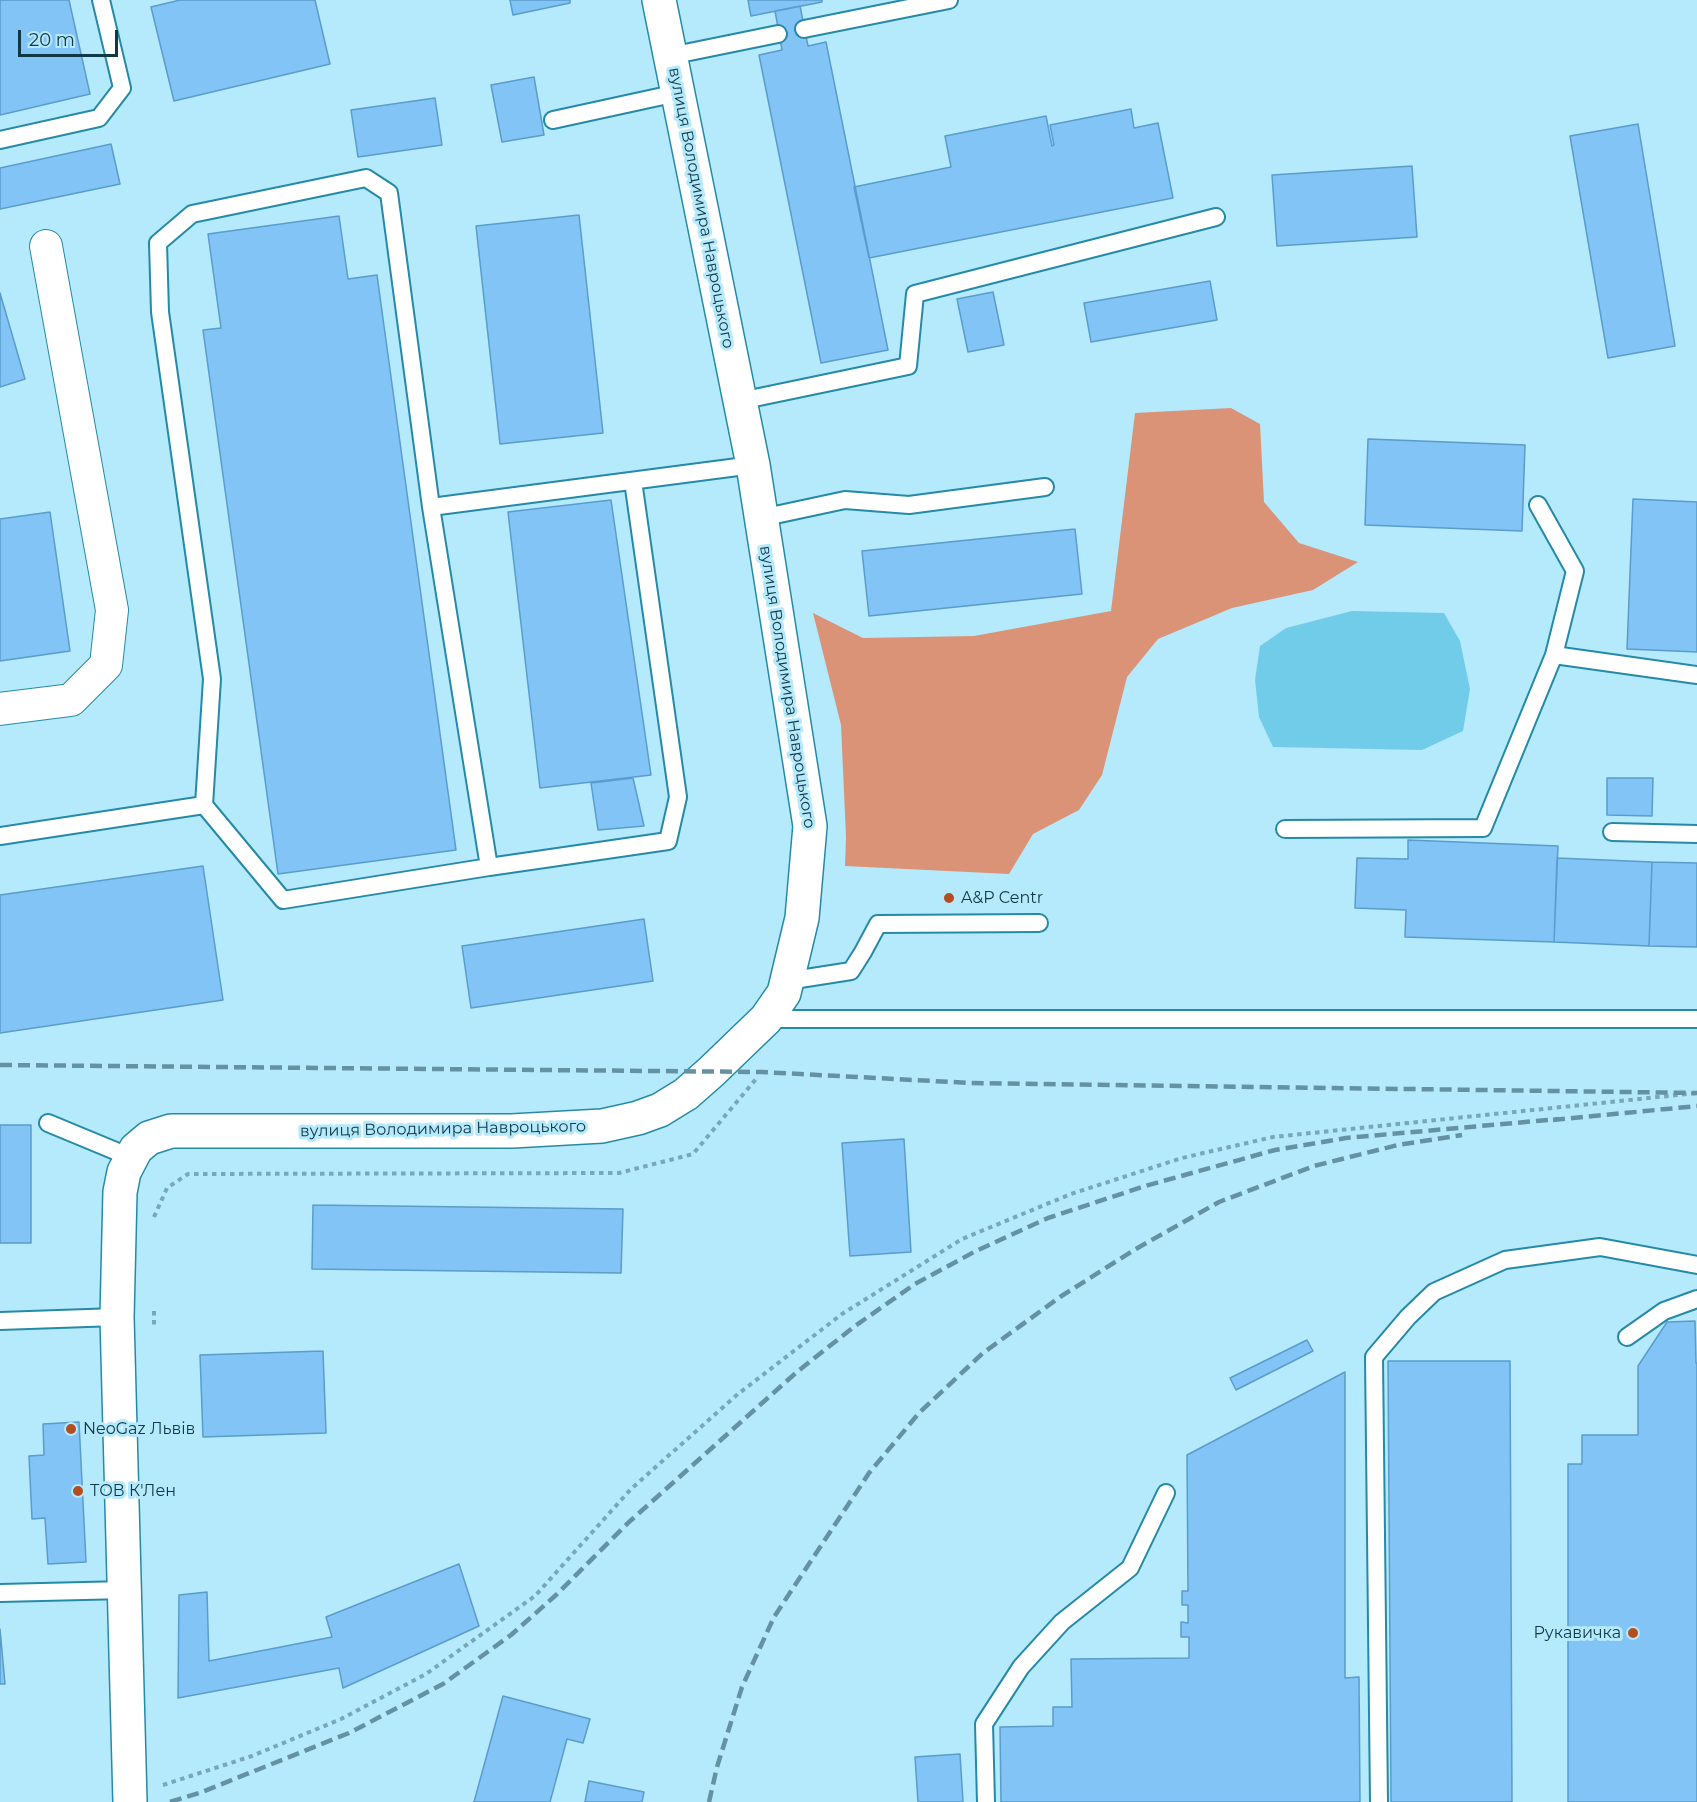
<!DOCTYPE html>
<html>
<head>
<meta charset="utf-8">
<style>
  body { margin:0 }
  #map { position:relative; width:1697px; height:1802px; overflow:hidden; background:#b5e9fc; font-family:Montserrat,sans-serif }
  canvas { display:block }
  .scale { position:absolute; left:18px; top:30px; width:100px; height:27px; box-sizing:border-box; border:3px solid #103845; border-top:0; padding-left:8px; font-size:18px; line-height:21px; white-space:nowrap; color:#103845; -webkit-text-stroke:4px #b5e9fc; paint-order:stroke }
</style>
</head>
<body>
<div id="map">
<canvas width="1697" height="1802"></canvas>
<div class="scale">20 m</div>
</div>
<script>
const context = document.querySelector('canvas').getContext('2d');
context.lineJoin = 'round';
function paint(path, color) { context.fillStyle = color; context.fill(path, 'evenodd'); }
const shape = rows => new Path2D(rows.map(r => 'M' + r).join(''));
function stroke(path, color, width, dash) { context.strokeStyle = color; context.lineWidth = width; context.lineCap = dash ? 'butt' : 'round'; context.setLineDash(dash || []); context.stroke(path); }
function drawText(font, color, halo, rows, align = 'center') {
  context.font = font + ' Montserrat,sans-serif'; context.lineWidth = 6; context.setLineDash([]); context.textBaseline = 'middle'; context.strokeStyle = halo; context.fillStyle = color; for (const [text, x, y, turn = 0] of rows) {
    context.save(); context.translate(x, y); context.rotate((+turn || 0) * Math.PI / 180); context.textAlign = isNaN(turn) ? turn : align; if (halo) context.strokeText(text, 0, 0); context.fillText(text, 0, 0); context.restore();
  }
}
const forest = shape([
  [1231,408,1260,424,1264,502,1299,543,1358,562,1313,590,1232,608,1158,639,1127,677,1102,775,1079,810,1033,834,1009,874,845,866,846,837,841,725,813,613,863,638,974,636,1111,611,1135,413]
]);
const water = shape([
  [1352,611,1444,613,1460,641,1470,689,1463,731,1422,750,1273,747,1259,717,1255,680,1260,646,1286,628]
]);
const building = shape([
  [0,0,69,0,90,94,0,115,0,0],
  [180,0,315,0,330,64,174,101,151,7,180,0],
  [510,0,570,0,570,3,513,15,510,0],
  [748,0,822,0,822,2,751,16,748,0],
  [800,6,808,46,826,42,888,350,821,363,759,55,782,50,775,11,800,6],
  [534,77,544,135,502,142,491,85,534,77],
  [435,98,442,145,358,157,351,110,435,98],
  [1131,109,1134,128,1158,123,1173,198,869,258,854,187,951,167,945,136,1046,116,1052,146,1054,145,1050,125,1131,109],
  [1638,124,1675,346,1608,358,1570,136,1638,124],
  [111,144,120,184,0,209,0,168,111,144],
  [1412,166,1417,237,1277,246,1272,175,1412,166],
  [579,215,603,433,500,444,476,226,579,215],
  [339,216,348,279,377,275,456,850,278,874,203,330,221,328,208,234,339,216],
  [1210,281,1217,320,1091,342,1084,303,1210,281],
  [993,292,1004,345,968,352,957,299,993,292],
  [0,293,25,379,0,387,0,293],
  [1368,439,1525,445,1522,531,1365,525,1368,439],
  [1633,499,1697,502,1697,652,1627,649,1633,499],
  [611,500,651,775,540,788,508,512,611,500],
  [50,512,70,651,0,661,0,519,50,512],
  [1075,529,1082,594,869,616,862,551,1075,529],
  [633,778,644,826,598,830,591,783,633,778],
  [1607,778,1653,778,1652,816,1607,815,1607,778],
  [1408,840,1558,846,1554,942,1405,937,1406,910,1355,908,1357,858,1408,859,1408,840],
  [1557,858,1652,862,1649,946,1554,942,1557,858],
  [1652,862,1697,863,1697,947,1649,946,1652,862],
  [203,866,223,1000,0,1033,0,895,203,866],
  [644,919,653,981,471,1008,462,946,644,919],
  [0,1125,31,1125,31,1243,0,1243,0,1125],
  [904,1139,911,1252,850,1256,842,1143,904,1139],
  [313,1205,623,1209,621,1273,312,1269,313,1205],
  [1695,1321,1696,1363,1697,1363,1697,1802,1568,1802,1568,1464,1582,1464,1582,1435,1638,1435,1638,1366,1667,1322,1695,1321],
  [1307,1340,1313,1351,1236,1390,1230,1378,1307,1340],
  [323,1351,326,1433,203,1437,200,1355,323,1351],
  [1388,1361,1510,1361,1512,1802,1391,1802,1388,1361],
  [1345,1372,1345,1678,1359,1677,1360,1802,1001,1802,1000,1727,1053,1726,1053,1707,1072,1707,1071,1659,1189,1658,1189,1637,1181,1637,1181,1622,1188,1623,1188,1605,1182,1605,1182,1591,1188,1591,1187,1455,1345,1372],
  [79,1422,86,1562,48,1564,45,1518,32,1519,29,1456,44,1455,43,1424,79,1422],
  [459,1564,479,1626,343,1688,339,1668,178,1698,179,1595,207,1592,209,1661,332,1637,326,1617,459,1564],
  [0,1629,5,1684,0,1684,0,1629],
  [503,1696,590,1719,583,1743,567,1739,550,1802,474,1802,503,1696],
  [960,1754,963,1802,918,1802,915,1757,960,1754],
  [589,1781,644,1792,642,1802,585,1802,589,1781]
]);
const path = shape([
  [154,1217,167,1188,188,1174,619,1173,693,1154,756,1079],
  [154,1311,154,1327],
  [163,1785,252,1756,341,1719,426,1674,535,1596,631,1489,738,1394,842,1314,962,1239,1071,1194,1182,1158,1273,1137,1697,1093]
]);
const service = shape([
  [804,29,949,0],
  [670,56,778,34],
  [553,120,677,93],
  [0,140,99,118,122,88,101,0],
  [740,401,908,366,915,294,1216,217],
  [1538,505,1575,571,1554,655],
  [431,507,489,867,283,900,204,805,212,679,160,312,158,243,192,214,366,178,389,193,431,507,753,465],
  [761,518,845,500,909,505,1045,487],
  [1285,829,1483,828,1554,655,1697,675],
  [1612,832,1697,834],
  [0,836,204,805],
  [489,867,668,841,678,797,633,481],
  [787,981,851,971,863,952,878,924,1039,923],
  [766,1019,1697,1019],
  [48,1123,130,1157],
  [0,1321,117,1317],
  [1627,1337,1664,1311,1697,1299],
  [0,1593,126,1590],
  [986,1802,984,1724,1021,1667,1062,1622,1130,1568,1166,1493],
  [1379,1802,1374,1357,1408,1317,1434,1292,1505,1260,1600,1247,1697,1265]
]);
const minor = shape([
  [0,709,71,700,106,665,112,610,46,246]
]);
const tertiary = shape([
  [130,1802,117,1317,120,1192,124,1172,136,1149,149,1138,171,1131,512,1131,602,1126,638,1118,660,1110,686,1094,711,1072,766,1019,784,993,802,918,810,826,753,465,659,0]
]);
const rail = shape([
  [0,1065,762,1072,971,1083,1697,1093],
  [1553,1120,1697,1106],
  [170,1802,202,1792,349,1733,443,1684,511,1635,556,1595,629,1522,798,1371,855,1326,915,1284,974,1252,1048,1218,1145,1186,1275,1150,1346,1138,1559,1119],
  [709,1802,717,1767,742,1687,774,1617,869,1473,919,1413,983,1353,1060,1297,1134,1250,1219,1202,1314,1166,1398,1145,1462,1135]
]);
const markers = [
  [949,898,6,"#b44e21"],
  [71,1429,6,"#b44e21"],
  [78,1491,6,"#b44e21"],
  [1633,1633,6,"#b44e21"]
];
const streetNames = [
  ["вулиця Володимира Навроцького",701,208,79],
  ["вулиця Володимира Навроцького",787,687,81],
  ["вулиця Володимира Навроцького",443,1129,-1]
];
const poiNames = [
  ["A&P Centr",961,898],
  ["NeoGaz Львів",83,1429],
  ["ТОВ К'Лен",90,1491],
  ["Рукавичка",1621,1633,"right"]
];
paint(forest, '#db9377');
paint(water, '#71ccea');
paint(building, '#82c4f6');
stroke(building, '#5a9ccc', 1.5);
stroke(service, '#258aa7', 20);
stroke(minor, '#258aa7', 34);
stroke(tertiary, '#258aa7', 36);
stroke(path, '#78a7b8', 4, [4.5, 4.5]);
stroke(service, '#fff', 16);
stroke(minor, '#fff', 32);
stroke(tertiary, '#fff', 33);
stroke(rail, '#6492a2', 4.5, [12, 6]);
for (const [x, y, r, color] of markers) { const dot = new Path2D(); dot.arc(x, y, r, 0, 2 * Math.PI); context.fillStyle = color; context.fill(dot); stroke(dot, '#b5e9fc', 2); }
drawText('16px', '#103845', '#b5e9fc', streetNames);
drawText('16px', '#103845', '#b5e9fc', poiNames, 'left');
</script>
</body>
</html>
